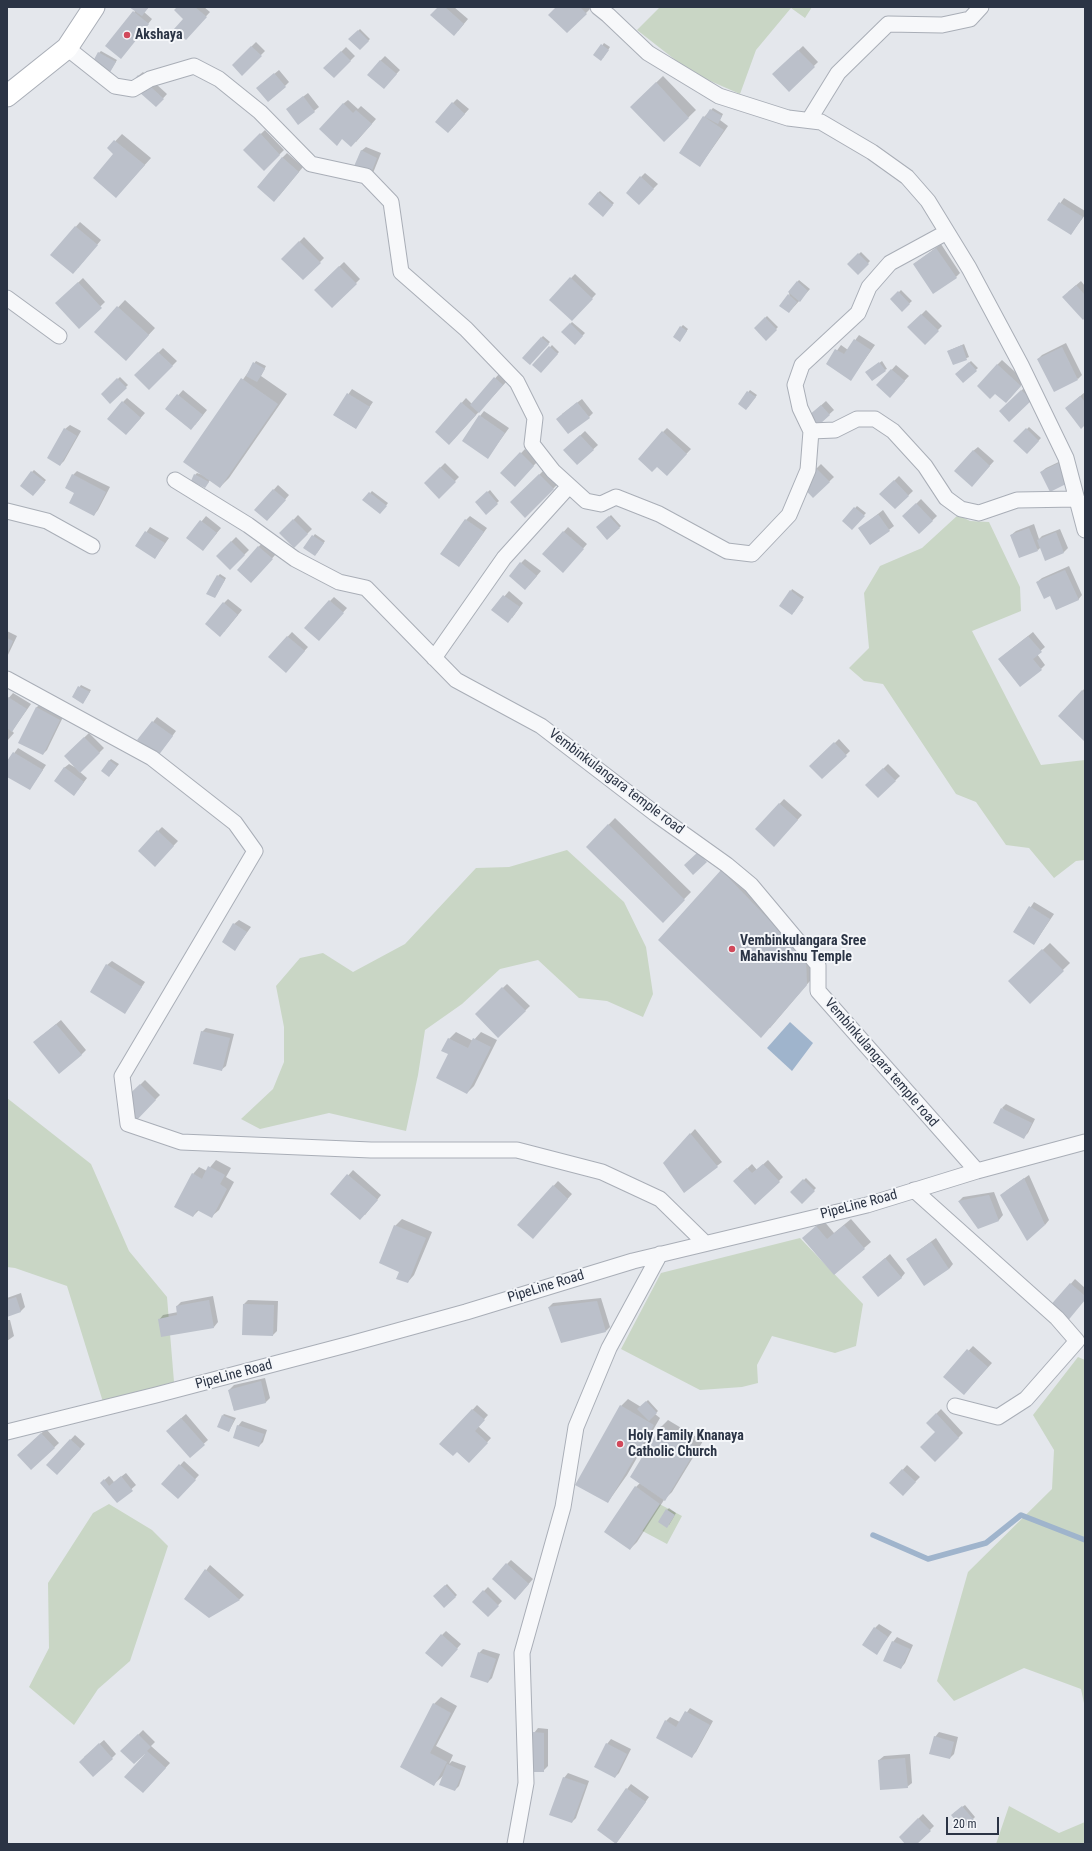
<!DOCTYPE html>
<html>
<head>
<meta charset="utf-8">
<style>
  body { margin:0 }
  #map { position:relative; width:1092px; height:1851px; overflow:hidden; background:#e4e7ec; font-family:"Roboto Condensed",sans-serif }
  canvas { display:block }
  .frame { position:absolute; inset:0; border:8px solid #2b3445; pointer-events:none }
  .scale { position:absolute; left:946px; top:1817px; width:53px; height:18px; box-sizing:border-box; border:2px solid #2b3445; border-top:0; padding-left:5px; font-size:12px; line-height:14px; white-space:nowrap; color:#2b3445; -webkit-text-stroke:3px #f4f6f9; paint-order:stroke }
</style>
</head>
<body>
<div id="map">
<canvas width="1092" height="1851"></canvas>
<div class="frame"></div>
<div class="scale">20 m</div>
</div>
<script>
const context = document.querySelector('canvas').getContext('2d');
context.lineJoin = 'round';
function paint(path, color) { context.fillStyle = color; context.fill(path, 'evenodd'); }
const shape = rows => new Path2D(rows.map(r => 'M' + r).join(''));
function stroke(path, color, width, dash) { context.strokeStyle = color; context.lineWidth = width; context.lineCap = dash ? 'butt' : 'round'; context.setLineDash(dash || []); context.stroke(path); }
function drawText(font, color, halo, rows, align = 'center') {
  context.font = font + ' "Roboto Condensed",sans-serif'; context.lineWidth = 4; context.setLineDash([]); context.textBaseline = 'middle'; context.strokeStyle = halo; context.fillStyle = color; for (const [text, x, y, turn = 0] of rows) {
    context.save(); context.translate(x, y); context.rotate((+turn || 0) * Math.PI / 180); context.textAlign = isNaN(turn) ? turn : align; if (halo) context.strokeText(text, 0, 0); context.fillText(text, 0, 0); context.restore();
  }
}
const green = shape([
  [660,7,812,7,805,18,791,8,756,50,740,94,692,73,637,30],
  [958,515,970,521,989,522,1020,587,1021,611,972,631,1041,765,1085,760,1085,860,1076,861,1054,878,1029,848,1006,845,976,802,956,794,883,684,864,681,849,668,869,648,864,593,880,566,922,548],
  [567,850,624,902,646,947,653,994,643,1017,607,1001,579,998,538,960,500,969,462,1004,425,1030,418,1075,406,1131,329,1113,260,1129,241,1119,273,1089,284,1062,284,1027,276,986,300,958,323,953,353,972,405,944,476,868,509,867],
  [7,1098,91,1164,129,1251,167,1297,174,1382,103,1402,67,1286,15,1268,7,1267],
  [800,1238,863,1304,856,1346,835,1353,772,1336,757,1365,758,1383,742,1387,700,1390,621,1349,661,1273],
  [1078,1357,1085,1360,1085,1708,1081,1689,1024,1668,954,1701,937,1681,968,1572,1052,1489,1054,1450,1033,1415],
  [633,1490,682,1516,667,1544,618,1518],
  [109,1504,152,1530,168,1546,130,1661,98,1689,74,1725,29,1687,49,1648,48,1583,93,1513],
  [1009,1806,1059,1833,1085,1822,1085,1844,996,1844]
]);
const water = shape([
  [790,1022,813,1043,792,1071,767,1048]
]);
const shadow = shape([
  [131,7,149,7,144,12,152,19,125,53,135,10],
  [178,7,204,7,210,12,186,38,184,19],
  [439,7,454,7,468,19,458,31],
  [557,7,589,7,590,9,567,32],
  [360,29,370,39,360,49,350,39],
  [256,42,265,51,242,74,233,65],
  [604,43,610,47,603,58,595,55],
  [803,46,818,62,789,90,774,74],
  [346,47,355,56,334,77,325,68],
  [101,51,117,60,109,73,99,53],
  [385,56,400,70,388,83,380,61],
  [279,70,289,82,285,86,262,84],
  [143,72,167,94,156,106,138,76],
  [663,76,696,110,664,141,631,107],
  [308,93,319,107,314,111,292,105],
  [457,99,469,109,452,128,453,103],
  [348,100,358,109,361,106,376,119,356,142,343,104],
  [713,108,723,114,720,120,728,126,700,166,704,117],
  [265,130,284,150,264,170,244,150],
  [122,134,151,158,116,197,115,154,109,148],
  [366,147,381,153,373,173,368,177,361,151],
  [287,153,303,167,279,196,282,158],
  [645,173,658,184,643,199,641,177],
  [600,191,614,203,603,215,598,193],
  [1064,198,1085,211,1085,215,1071,234,1049,219],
  [80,222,101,240,78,268,52,254],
  [304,237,324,258,303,279,283,259],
  [941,244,960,273,956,277,914,264],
  [861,252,870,261,858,274,848,264],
  [344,262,360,279,332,307,315,290],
  [575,274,596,294,572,320,550,300],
  [83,278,105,302,79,327,57,303],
  [799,280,810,289,791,310,789,292],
  [1081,281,1085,286,1085,317,1068,292],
  [901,290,912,301,902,310,892,299],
  [125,300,155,328,132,353,95,332],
  [926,310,942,326,925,343,909,327],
  [767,316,778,327,766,340,755,328],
  [572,322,585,333,575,343,563,332],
  [683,325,688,329,681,339,681,327],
  [859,335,875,345,851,379,827,364,841,345,848,350],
  [543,336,550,342,530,363,524,358],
  [1066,343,1082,375,1078,379,1038,359,1042,355],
  [964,344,969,357,953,364,948,351],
  [552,345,559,352,541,371,534,365],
  [163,348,177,361,149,389,136,375],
  [1002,360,1025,381,1010,398,997,365],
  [256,361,266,366,261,376,287,394,229,478,220,487,210,480,205,487,195,475,197,473,203,475,185,462],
  [882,361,887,369,885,370,869,371],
  [971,361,978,368,963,382,956,374],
  [896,365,909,376,894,392,878,385],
  [499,374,507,381,454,439,436,432,466,398,472,404],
  [120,377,128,385,110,402,102,394],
  [1026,386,1035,395,1001,411],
  [352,389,373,402,355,428,334,415],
  [183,390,207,410,195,425,166,409],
  [750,390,757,395,748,407,739,404],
  [1085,392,1085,424,1066,408],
  [127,398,145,413,130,430,123,402],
  [582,399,593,413,589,417,562,414],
  [826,401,834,410,811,431,808,417],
  [484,411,509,428,488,457,480,416],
  [70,425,81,431,64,461,60,465,65,429],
  [1029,427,1041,438,1027,453,1015,441],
  [667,428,691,449,671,470,663,432],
  [585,431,598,445,577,464,569,446],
  [978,447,994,461,976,481,973,451],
  [525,449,538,461,515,485,502,473],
  [1067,458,1076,476,1041,472,1046,468],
  [445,463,459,477,439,497,425,483],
  [821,464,834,477,813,497,801,484],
  [34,470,46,480,35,493,32,472],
  [544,470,558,484,525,516,512,502],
  [77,471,110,487,98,510,94,515,76,492,73,475],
  [899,476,913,491,895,508,881,494],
  [278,485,289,495,271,516,256,510],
  [490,490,499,501,486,513,476,502],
  [372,491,388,503,382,511,364,500],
  [921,499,937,516,919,533,904,516],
  [857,506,866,513,852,528,843,521],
  [883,510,894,526,871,544,860,528],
  [298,515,312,529,294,547,281,533],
  [611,515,621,526,607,538,598,528],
  [206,516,221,528,207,545,188,538],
  [470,516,487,528,463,561,466,520],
  [1034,524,1039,539,1042,536,1060,529,1068,548,1064,552,1046,559,1041,547,1038,550,1011,535,1016,531],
  [150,527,169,538,155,558,137,546],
  [568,527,587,544,567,567,544,554],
  [315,534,325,541,317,553,304,547],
  [236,537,249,550,230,569,217,556],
  [263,542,276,554,255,577,238,570],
  [525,559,541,571,529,585,521,563],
  [1069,566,1082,595,1078,600,1051,595,1037,582,1042,578],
  [220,574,226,578,215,597,218,576],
  [792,589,804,597,794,612,791,591],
  [509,591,523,603,512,618,493,610],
  [334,597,347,608,323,635,330,601],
  [228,599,242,610,224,632,224,603],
  [7,631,17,636,7,657],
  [292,632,308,647,290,667,269,657],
  [1033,632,1045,647,1037,654,1045,665,1041,669,1004,655],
  [81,685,91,690,83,703,73,697],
  [1085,688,1085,739,1084,739,1059,716],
  [13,693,31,704,12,731,14,733,7,741,7,700],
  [41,703,64,715,47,750,43,754,36,708],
  [157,717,176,731,162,750,139,740],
  [89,733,104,748,80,772,87,778,78,790,64,768,69,764,78,769,65,756],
  [839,739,850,751,822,778,811,766],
  [18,748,46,765,30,789,7,775,7,763],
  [111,759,119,764,111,774,109,761],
  [888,764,900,776,878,797,867,785],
  [784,799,802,815,778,841,756,829],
  [615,818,691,892,663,921,587,847],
  [162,827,178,841,159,861,158,831],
  [731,861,814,948,815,975,770,1028,659,940],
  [1034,902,1054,914,1034,944,1015,932],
  [239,920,251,927,235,949,234,924],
  [1050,943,1070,963,1030,1002,1010,981],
  [112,961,145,982,125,1012,107,965],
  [507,984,530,1006,498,1037,476,1014],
  [61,1020,86,1050,81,1055,39,1038],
  [206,1028,234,1034,226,1066,221,1070,202,1032],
  [456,1032,473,1041,481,1032,497,1040,474,1086,467,1093,449,1054,449,1039],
  [145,1080,160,1095,135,1120,120,1105],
  [1006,1104,1035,1119,1028,1133,1024,1137,1002,1108],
  [695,1129,722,1162,684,1192,664,1163],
  [216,1160,231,1168,226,1177,234,1182,219,1210,212,1216,199,1210,193,1216,193,1174,199,1167,207,1171],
  [768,1160,783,1177,779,1181,734,1181,752,1164,757,1170],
  [353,1170,381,1195,365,1215,332,1194],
  [1029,1175,1049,1220,1045,1225,1006,1191],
  [806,1178,816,1188,802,1203,792,1192],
  [558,1181,572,1194,537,1233,518,1225],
  [994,1192,1003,1215,999,1220,978,1227,959,1201,963,1197],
  [402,1219,432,1232,414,1275,408,1282,401,1271,395,1226],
  [851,1219,871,1242,834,1274,811,1231,823,1220,834,1233],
  [936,1238,953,1264,949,1269,907,1259],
  [890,1254,905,1273,901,1278,868,1273],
  [1075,1279,1085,1288,1085,1300,1050,1308],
  [21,1293,25,1307,21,1311,7,1316,7,1298],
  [213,1296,218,1322,214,1327,159,1320,163,1315,178,1312,177,1306,181,1302],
  [601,1298,610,1327,606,1331,549,1307,553,1303],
  [248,1300,278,1301,277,1331,273,1335,244,1304],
  [7,1320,10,1320,14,1336,7,1341],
  [973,1346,992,1363,964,1394,944,1377],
  [265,1378,270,1398,266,1402,234,1410,229,1390,234,1385],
  [628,1399,641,1407,648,1400,658,1411,655,1414,660,1418,627,1475,608,1502,621,1406],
  [477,1405,488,1415,478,1426,491,1438,473,1458,441,1444],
  [941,1409,963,1433,935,1461,936,1432,927,1423],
  [186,1414,208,1440,190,1456,171,1427],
  [224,1414,236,1418,229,1431,223,1415],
  [668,1420,703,1441,672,1492,664,1500,637,1542,630,1549,636,1487,640,1483,661,1427],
  [242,1421,267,1430,263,1442,259,1446,238,1426],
  [46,1429,59,1443,31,1469,18,1455],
  [75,1435,85,1444,61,1470,47,1465],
  [184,1461,199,1475,178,1498,163,1484],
  [907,1465,920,1477,907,1490,891,1483],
  [126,1473,136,1485,117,1502,101,1483,109,1476,114,1482],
  [669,1508,676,1513,669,1525,667,1510],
  [511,1560,533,1579,519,1595,507,1564],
  [210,1565,244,1595,240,1599,209,1616,185,1599],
  [447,1584,457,1595,444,1607,434,1596],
  [488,1587,502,1601,488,1616,473,1602],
  [879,1624,892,1632,876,1654,875,1628],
  [446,1631,461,1644,446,1661,442,1635],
  [897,1637,913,1645,905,1663,901,1668,893,1642],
  [483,1649,500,1654,492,1678,488,1682,479,1653],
  [441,1697,457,1706,436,1746,453,1755,449,1764,452,1761,466,1766,459,1786,455,1790,444,1775,434,1784,401,1767,434,1704],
  [690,1708,713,1721,696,1752,691,1757,666,1721,670,1717,680,1722],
  [538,1728,548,1729,548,1766,543,1771,534,1733],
  [143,1730,155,1742,151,1746,170,1763,147,1788,146,1754,122,1751],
  [939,1732,958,1737,954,1754,950,1758,935,1737],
  [611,1739,631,1749,619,1773,615,1777,607,1744],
  [104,1740,116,1754,112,1758,84,1757],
  [910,1754,912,1783,907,1787,879,1760,884,1756],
  [568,1773,589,1781,576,1818,572,1822,564,1778],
  [631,1784,649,1797,620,1838,627,1789],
  [965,1805,975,1817,973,1819,954,1813],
  [923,1814,934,1826,916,1844,906,1844,900,1837]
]);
const stream = shape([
  [873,1535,928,1559,986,1543,1021,1515,1085,1540]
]);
const building = shape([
  [129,7,149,7,142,16],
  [177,7,195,7,207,17,186,40,174,29,183,19,174,10],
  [438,7,445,7,464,24,454,36,430,15],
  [556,7,580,7,587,14,567,33,548,15],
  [133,11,149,24,121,59,105,46],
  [358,30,369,41,360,50,348,39],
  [601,44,609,50,601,61,593,55],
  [251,46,262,56,242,76,232,65],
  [798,50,815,67,789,92,772,74],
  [341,51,351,61,334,78,323,68],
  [98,52,116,62,109,74,91,65],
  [380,60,397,74,384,89,367,75],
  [274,73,286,87,268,102,256,88],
  [138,75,164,99,156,107,130,84],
  [656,82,689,118,664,142,630,107],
  [303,96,315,112,298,125,286,109],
  [452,102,465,114,448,133,435,122],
  [343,103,353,113,356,110,372,124,351,147,342,139,337,146,319,129],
  [710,109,722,116,718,124,705,117],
  [703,116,724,130,700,167,679,153],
  [260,133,280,155,264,171,243,150],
  [114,140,145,165,116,198,93,178,113,154,107,148],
  [361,150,377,158,369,178,352,171],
  [282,157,299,172,274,202,257,187],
  [640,176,654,189,639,205,626,193],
  [598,192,613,205,603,217,588,204],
  [1059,202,1083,217,1071,235,1047,220],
  [75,226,98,245,73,274,50,255],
  [299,241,321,263,303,280,281,259],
  [936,248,957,278,933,294,913,264],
  [858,253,869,264,858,275,847,264],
  [339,266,357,284,332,308,314,290],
  [570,277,593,299,572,321,549,300],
  [797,281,808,291,800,302,788,292],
  [78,282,102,308,79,329,55,303],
  [1076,285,1085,295,1085,318,1083,320,1062,297],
  [898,291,910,304,902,312,890,299],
  [788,294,797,302,789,313,779,306],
  [117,306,149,335,126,361,94,332],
  [921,314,939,331,925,345,907,327],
  [765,317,777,330,766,341,754,328],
  [570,323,583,336,575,345,561,332],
  [680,326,687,331,680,342,673,337],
  [541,337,549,344,530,365,522,358],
  [854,339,871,350,851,381,826,364,835,349,844,354],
  [962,345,967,360,953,365,947,351],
  [549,346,558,354,541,373,532,365],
  [1062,347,1078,380,1054,392,1037,359],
  [158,352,173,366,149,390,134,375],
  [253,362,265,369,257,382,246,376],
  [879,362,886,371,872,381,865,372],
  [969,362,977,371,963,383,955,374],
  [997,364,1021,386,1006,403,995,394,990,399,977,386],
  [891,369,905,381,890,398,876,385],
  [494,377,503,385,479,413,470,405],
  [117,378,127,388,110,404,101,394],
  [241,378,278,404,220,488,183,462],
  [1021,390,1032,400,1009,422,999,411],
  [747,391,756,397,746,410,738,404],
  [347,393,370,407,356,429,333,415],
  [177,394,203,415,191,430,165,409],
  [1080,396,1085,402,1085,425,1081,429,1065,408],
  [122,401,141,418,126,435,107,419],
  [461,402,476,415,449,445,435,432],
  [577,402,590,418,568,434,556,419],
  [821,405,830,415,811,432,802,421],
  [479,415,505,433,488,459,462,441],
  [64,428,77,436,60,466,47,458],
  [1026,428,1039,441,1027,454,1013,441],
  [662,431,687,454,667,476,657,467,652,472,638,459],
  [580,435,594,450,577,465,563,450],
  [973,450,990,466,972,487,954,471],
  [520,452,534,466,515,487,500,473],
  [1063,461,1072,481,1050,492,1040,472],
  [440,467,456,482,439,499,424,483],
  [816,468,830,482,813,498,800,484],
  [31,471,45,482,33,496,20,486],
  [72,474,106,492,94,516,69,503,74,493,65,488],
  [194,474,209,482,205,488,191,481],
  [539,474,554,489,525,518,510,502],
  [894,480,909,496,895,509,879,494],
  [273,489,286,500,267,521,254,510],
  [487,491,498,504,486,515,475,502],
  [369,492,387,506,380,514,362,500],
  [916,503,933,521,919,534,902,516],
  [854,507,865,516,852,530,842,521],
  [878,514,890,531,870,545,858,528],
  [609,516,620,528,607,540,596,527],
  [293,519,308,534,294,548,279,533],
  [465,519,484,532,459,567,440,554],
  [200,520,217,533,203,551,186,538],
  [1029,528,1038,551,1019,558,1010,535],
  [145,531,165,543,155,559,135,546],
  [563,531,584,549,563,573,542,554],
  [1056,532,1064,553,1045,561,1037,540],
  [312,535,324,543,315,556,303,548],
  [231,541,245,555,230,570,216,556],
  [258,546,273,559,251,583,237,570],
  [520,562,537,576,525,590,509,576],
  [1065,570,1079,600,1056,610,1050,596,1044,599,1036,582],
  [217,575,225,580,215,598,206,594],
  [790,590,803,600,792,615,779,606],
  [503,595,520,607,508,623,491,610],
  [329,600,344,613,319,641,304,628],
  [223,602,238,615,220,637,205,624],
  [287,636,305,651,286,673,268,657],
  [1028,636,1042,652,1033,659,1042,670,1020,687,998,659],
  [7,638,13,641,7,654],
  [78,686,90,692,83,704,72,697],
  [1082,690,1085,693,1084,741,1058,716],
  [8,697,27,709,12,732,7,728],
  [36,707,60,720,43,755,18,743],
  [152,721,173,736,158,756,137,740],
  [84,737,100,753,80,773,64,756],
  [834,742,847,756,822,779,809,766],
  [13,752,43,770,30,790,7,777,7,761],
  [109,760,117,766,109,777,101,771],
  [64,767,84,782,74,796,54,781],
  [883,768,896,781,878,798,865,785],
  [779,803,798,820,774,847,755,829],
  [608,824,685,900,663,923,586,847],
  [157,830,174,846,155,867,138,851],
  [698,852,707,862,693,875,684,865],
  [721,870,806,958,807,985,761,1038,658,940],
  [1029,906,1050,919,1034,945,1013,932],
  [233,923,247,932,235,951,222,942],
  [1042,949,1064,971,1030,1004,1008,981],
  [106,964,142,987,125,1014,90,992],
  [502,987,526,1011,498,1038,475,1014],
  [56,1024,82,1055,59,1074,33,1042],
  [201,1031,230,1038,222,1071,193,1064],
  [448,1038,468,1048,473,1038,491,1047,467,1094,436,1078,448,1054,441,1051],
  [140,1084,156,1100,135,1122,118,1105],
  [1001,1108,1032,1123,1024,1139,993,1123],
  [690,1133,718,1167,684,1193,663,1163],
  [763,1164,780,1182,755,1205,733,1181,747,1168,752,1173],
  [208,1166,225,1175,220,1184,227,1189,212,1218,197,1210,193,1217,174,1207,192,1173,202,1179],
  [347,1174,378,1200,360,1220,330,1194],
  [1024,1178,1045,1225,1027,1241,1000,1195],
  [803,1179,815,1191,802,1204,790,1192],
  [553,1185,568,1199,533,1239,517,1225],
  [989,1195,999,1221,978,1229,958,1201],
  [394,1225,426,1238,408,1283,396,1279,399,1272,379,1263],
  [844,1225,865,1249,834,1275,802,1238,816,1226,827,1239],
  [931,1242,949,1269,924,1286,906,1259],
  [885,1258,902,1278,878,1297,862,1277],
  [1070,1283,1085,1296,1085,1300,1066,1323,1048,1308],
  [16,1297,21,1312,7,1317,7,1300],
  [209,1300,214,1328,161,1337,158,1319,177,1315,176,1306],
  [597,1301,606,1332,561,1343,548,1307],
  [243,1304,274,1305,273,1336,242,1335],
  [967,1349,988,1367,964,1395,943,1377],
  [261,1381,266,1403,234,1411,228,1390],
  [646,1401,657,1413,649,1421,637,1409],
  [620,1405,654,1425,608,1503,575,1485],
  [472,1409,485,1420,475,1431,488,1443,469,1463,457,1452,453,1456,439,1444],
  [936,1413,959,1438,935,1462,920,1447,935,1432,926,1423],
  [222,1415,234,1420,229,1432,217,1427],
  [181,1418,205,1445,190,1458,166,1431],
  [237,1425,264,1434,259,1447,233,1438],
  [661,1426,697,1448,665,1501,630,1477],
  [41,1433,55,1448,31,1470,17,1455],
  [70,1439,81,1449,57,1475,46,1465],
  [179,1464,196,1480,178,1499,161,1484],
  [902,1469,916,1482,903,1496,889,1483],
  [121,1476,133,1491,117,1503,100,1483,104,1479,109,1486],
  [635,1486,660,1504,630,1550,604,1532],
  [666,1509,675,1515,667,1528,658,1522],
  [506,1563,529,1584,515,1600,492,1579],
  [205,1569,240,1600,209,1618,184,1599],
  [445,1585,456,1597,444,1608,433,1596],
  [483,1590,499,1606,488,1617,472,1602],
  [874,1627,888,1637,877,1655,862,1645],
  [441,1634,458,1649,442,1667,425,1653],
  [892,1641,910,1649,901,1669,883,1661],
  [478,1652,496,1659,488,1683,470,1677],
  [433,1703,451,1713,430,1753,447,1762,434,1786,400,1767],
  [685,1711,710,1725,692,1758,656,1738,665,1720,676,1727],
  [533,1732,544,1733,544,1772,533,1772],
  [138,1734,151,1747,147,1751,166,1768,143,1793,124,1777,146,1753,134,1764,120,1751],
  [934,1736,954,1742,950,1759,929,1754],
  [99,1743,113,1759,93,1777,79,1762],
  [606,1743,627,1754,615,1778,594,1767],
  [905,1758,908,1788,880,1790,878,1760],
  [447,1764,463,1771,455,1791,439,1785],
  [563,1777,586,1785,572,1823,549,1815],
  [626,1788,646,1802,616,1844,597,1830],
  [962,1806,974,1820,962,1829,951,1815],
  [918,1818,931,1831,917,1844,905,1844,899,1837]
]);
const minor = shape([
  [598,7,608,15,648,53,719,96,788,118,821,122,872,152,907,177,928,201,969,268,1021,365,1066,458,1085,530],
  [67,48,115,86,133,89,150,79,194,66,219,79,260,112,311,164,366,176,391,202,401,272,466,329,517,382,535,418,532,444,553,471,586,501,601,504,616,497,659,514,727,551,752,554,789,515,808,470,811,431,800,408,795,385,802,365,858,313,869,287,890,263,947,232],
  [809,120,838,73,888,24,942,25,970,19,981,7],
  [7,298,59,336],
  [811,431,835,430,857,419,875,419,893,431,925,466,946,498,961,509,979,513,1017,500,1077,499],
  [175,480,248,525,295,559,339,582,366,588,456,680,541,726,657,815,727,865,751,885,818,965,818,991,977,1171],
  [7,511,47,521,92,546],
  [434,658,504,558,569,486],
  [7,679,152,758,235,823,255,851,122,1076,128,1124,181,1142,371,1150,517,1150,602,1172,660,1199,705,1243],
  [914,1190,1057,1318,1077,1341,1026,1399,998,1417,955,1406],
  [7,1432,156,1395,350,1344,466,1312,633,1261,867,1205,977,1171,1085,1142],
  [515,1844,526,1783,522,1653,563,1507,576,1427,609,1348,660,1254]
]);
const secondary = shape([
  [7,96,67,48,94,7]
]);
const markers = [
  [127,35,4,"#d1495b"],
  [732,949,4,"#d1495b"],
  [620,1444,4,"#d1495b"]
];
const poiNames = [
  ["Akshaya",135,35],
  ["Vembinkulangara Sree",740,941],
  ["Mahavishnu Temple",740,957],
  ["Holy Family Knanaya",628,1436],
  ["Catholic Church",628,1452]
];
const streetNames = [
  ["Vembinkulangara temple road",616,782,37],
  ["Vembinkulangara temple road",881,1063,49],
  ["PipeLine Road",859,1205,-15],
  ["PipeLine Road",546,1287,-17],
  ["PipeLine Road",234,1375,-15]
];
paint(green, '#c9d6c5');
paint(water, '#9fb4cc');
paint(shadow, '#0003');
stroke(stream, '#9fb4cc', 5.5);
paint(building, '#bbc0ca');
stroke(minor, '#a9aeb7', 17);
stroke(secondary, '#a9aeb7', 23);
stroke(minor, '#f7f8fa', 15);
stroke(secondary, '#fff', 21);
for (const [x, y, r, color] of markers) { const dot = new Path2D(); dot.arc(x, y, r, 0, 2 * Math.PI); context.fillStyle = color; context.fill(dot); stroke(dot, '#f4f6f9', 1.5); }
drawText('bold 14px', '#2b3445', '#f4f6f9', poiNames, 'left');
drawText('14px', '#2b3445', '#f4f6f9', streetNames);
</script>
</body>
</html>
